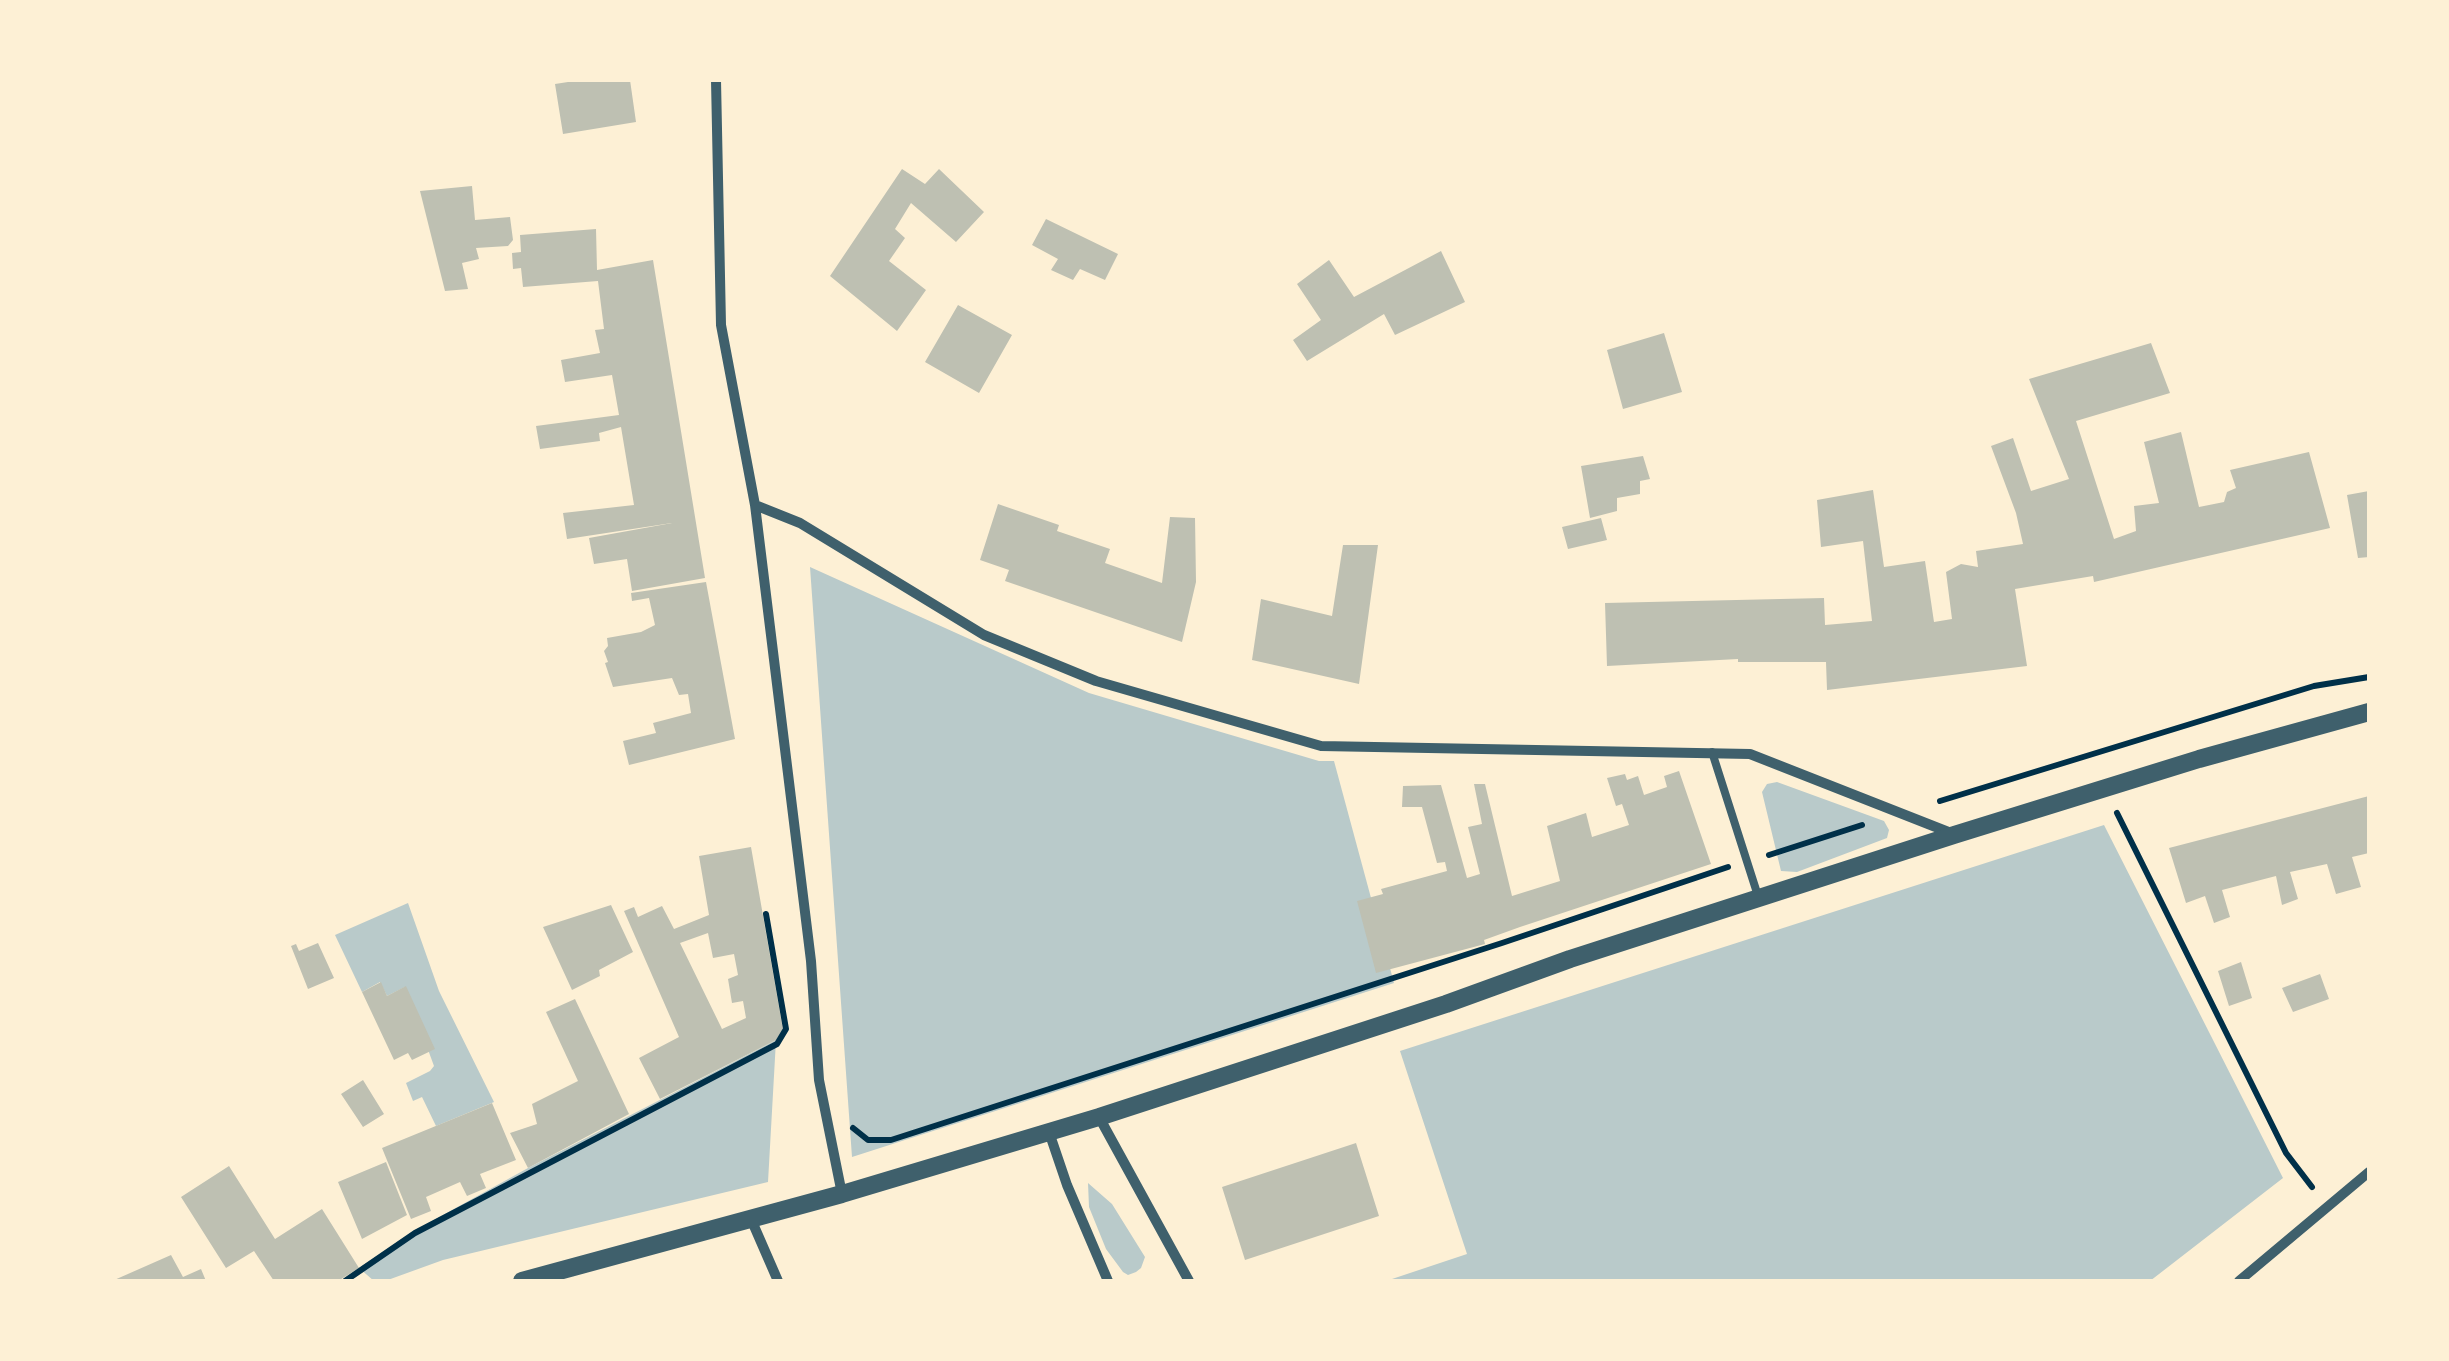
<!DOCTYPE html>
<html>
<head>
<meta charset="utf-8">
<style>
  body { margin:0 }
  #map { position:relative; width:2449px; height:1361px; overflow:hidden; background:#fdf0d5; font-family:"DM Sans",sans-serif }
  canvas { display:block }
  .frame { position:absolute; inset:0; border:82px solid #fdf0d5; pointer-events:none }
</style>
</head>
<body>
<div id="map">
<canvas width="2449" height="1361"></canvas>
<div class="frame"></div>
</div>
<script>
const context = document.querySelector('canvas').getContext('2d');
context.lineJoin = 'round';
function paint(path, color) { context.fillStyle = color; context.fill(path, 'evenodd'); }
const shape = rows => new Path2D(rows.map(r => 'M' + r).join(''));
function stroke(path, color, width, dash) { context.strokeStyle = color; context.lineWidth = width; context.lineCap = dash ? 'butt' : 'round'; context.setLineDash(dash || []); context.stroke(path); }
const green = shape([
  [810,567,1089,693,1319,761,1334,761,1394,983,852,1157],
  [1777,782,1884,821,1889,830,1887,838,1797,872,1781,871,1762,792,1767,784],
  [2104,825,2283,1178,2150,1281,1386,1281,1467,1254,1400,1051],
  [408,903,439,991,494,1102,436,1126,422,1097,413,1101,406,1083,430,1071,434,1066,405,987,387,996,380,982,362,992,335,935],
  [776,1040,768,1182,443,1260,385,1281,374,1281,359,1268,414,1231,528,1168],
  [1088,1183,1112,1204,1145,1257,1141,1268,1136,1272,1128,1275,1123,1272,1106,1249,1089,1207]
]);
const building = shape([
  [581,80,630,80,636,122,563,134,555,84],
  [902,169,925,184,939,169,984,212,956,242,911,203,895,229,905,238,889,261,926,290,897,331,830,276],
  [472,186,475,220,510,217,513,240,508,246,476,248,479,259,462,263,468,289,445,291,420,191],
  [1046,219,1118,254,1105,280,1080,269,1073,280,1051,270,1058,259,1032,245],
  [596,229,597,270,653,260,705,578,632,591,627,559,594,564,589,538,672,523,567,539,563,513,634,505,621,427,599,433,600,441,540,449,536,426,619,415,612,375,565,382,561,360,600,353,595,330,604,329,598,281,523,287,521,268,513,269,512,253,521,252,520,235],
  [1441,251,1465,302,1395,335,1384,314,1307,361,1293,340,1321,320,1297,284,1329,260,1354,297],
  [958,305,1012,335,979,393,925,362],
  [1664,333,1682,392,1623,409,1607,350],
  [2151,343,2170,393,2076,421,2114,539,2136,531,2134,506,2159,503,2144,442,2181,432,2199,507,2224,502,2227,492,2236,488,2230,470,2309,452,2330,528,2094,582,2093,576,2015,589,2027,666,1827,690,1826,662,1738,662,1738,659,1607,666,1605,603,1824,598,1825,625,1872,621,1863,541,1821,547,1817,500,1873,490,1884,567,1925,561,1934,622,1952,619,1946,572,1961,564,1978,567,1976,551,2023,544,2016,513,1991,446,2013,438,2031,491,2069,479,2029,379],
  [1643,456,1650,479,1640,481,1640,494,1617,498,1617,511,1590,518,1581,466],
  [2369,491,2369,557,2358,558,2347,495],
  [998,504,1059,525,1057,531,1110,549,1105,563,1162,583,1170,517,1195,518,1196,582,1182,642,1005,581,1009,570,980,560],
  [1601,518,1607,540,1568,549,1562,527],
  [1343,545,1378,545,1359,684,1252,660,1261,599,1332,616],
  [706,582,735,739,629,765,623,741,656,733,653,723,691,713,688,694,679,695,672,678,613,687,605,663,608,662,604,651,608,646,607,638,641,632,655,625,649,598,632,601,631,593],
  [1679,771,1711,864,1520,927,1484,940,1485,944,1376,973,1357,901,1383,894,1381,889,1447,871,1445,862,1437,863,1422,807,1402,807,1403,786,1441,785,1467,878,1480,874,1468,827,1482,824,1474,784,1485,784,1512,896,1560,881,1547,826,1586,813,1592,837,1629,825,1622,804,1616,806,1607,778,1625,774,1627,780,1638,776,1644,795,1667,787,1664,776],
  [2369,796,2369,853,2352,857,2361,887,2336,894,2327,864,2290,872,2298,899,2282,905,2276,876,2222,890,2230,917,2214,923,2205,896,2186,903,2169,848],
  [751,847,783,1030,776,1040,660,1099,639,1058,679,1037,624,911,634,907,638,917,662,906,674,929,709,915,699,856],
  [708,933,713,958,734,954,738,975,728,979,732,1003,743,1001,746,1018,722,1029,680,943],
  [611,905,633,952,599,970,600,976,572,990,543,927],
  [318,943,334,978,308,989,291,946,296,944,299,951],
  [2241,962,2252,998,2229,1006,2218,971],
  [2320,974,2329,999,2293,1012,2282,988],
  [381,982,387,996,406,986,435,1049,412,1060,408,1053,394,1060,362,992],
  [575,999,629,1114,528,1168,510,1133,537,1124,532,1104,578,1081,546,1012],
  [363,1080,384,1114,363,1127,341,1094],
  [492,1103,516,1160,480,1174,486,1188,467,1196,460,1182,426,1197,431,1211,411,1219,382,1148],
  [1356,1143,1379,1216,1245,1260,1222,1187],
  [386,1162,407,1215,362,1239,338,1182],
  [229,1166,275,1239,322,1209,359,1268,338,1281,274,1281,254,1251,226,1268,181,1197],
  [171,1255,183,1277,201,1269,206,1281,112,1281]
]);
const path = shape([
  [1940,801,2314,686,2369,677],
  [2117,813,2286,1153,2312,1187],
  [1769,855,1862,825],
  [853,1128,868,1140,891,1140,1502,943,1728,867],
  [345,1281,415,1233,777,1044,786,1029,766,914]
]);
const service = shape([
  [1712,752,1758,896]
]);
const minor = shape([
  [716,80,721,325,755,505,811,961,819,1080,842,1194],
  [755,505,800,523,984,635,1096,681,1321,746,1750,754,1951,833],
  [1099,1117,1189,1281],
  [1049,1132,1067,1185,1108,1281],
  [751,1219,778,1281],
  [2239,1281,2369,1172]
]);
const tertiary = shape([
  [522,1281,842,1194,1099,1117,1446,1004,1570,959,1954,835,2199,759,2369,712]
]);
paint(green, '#b9caca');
paint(building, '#bec0b2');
stroke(path, '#003049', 6);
stroke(service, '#3f606c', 8);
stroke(minor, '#3f606c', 10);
stroke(tertiary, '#3f606c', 18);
</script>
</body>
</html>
